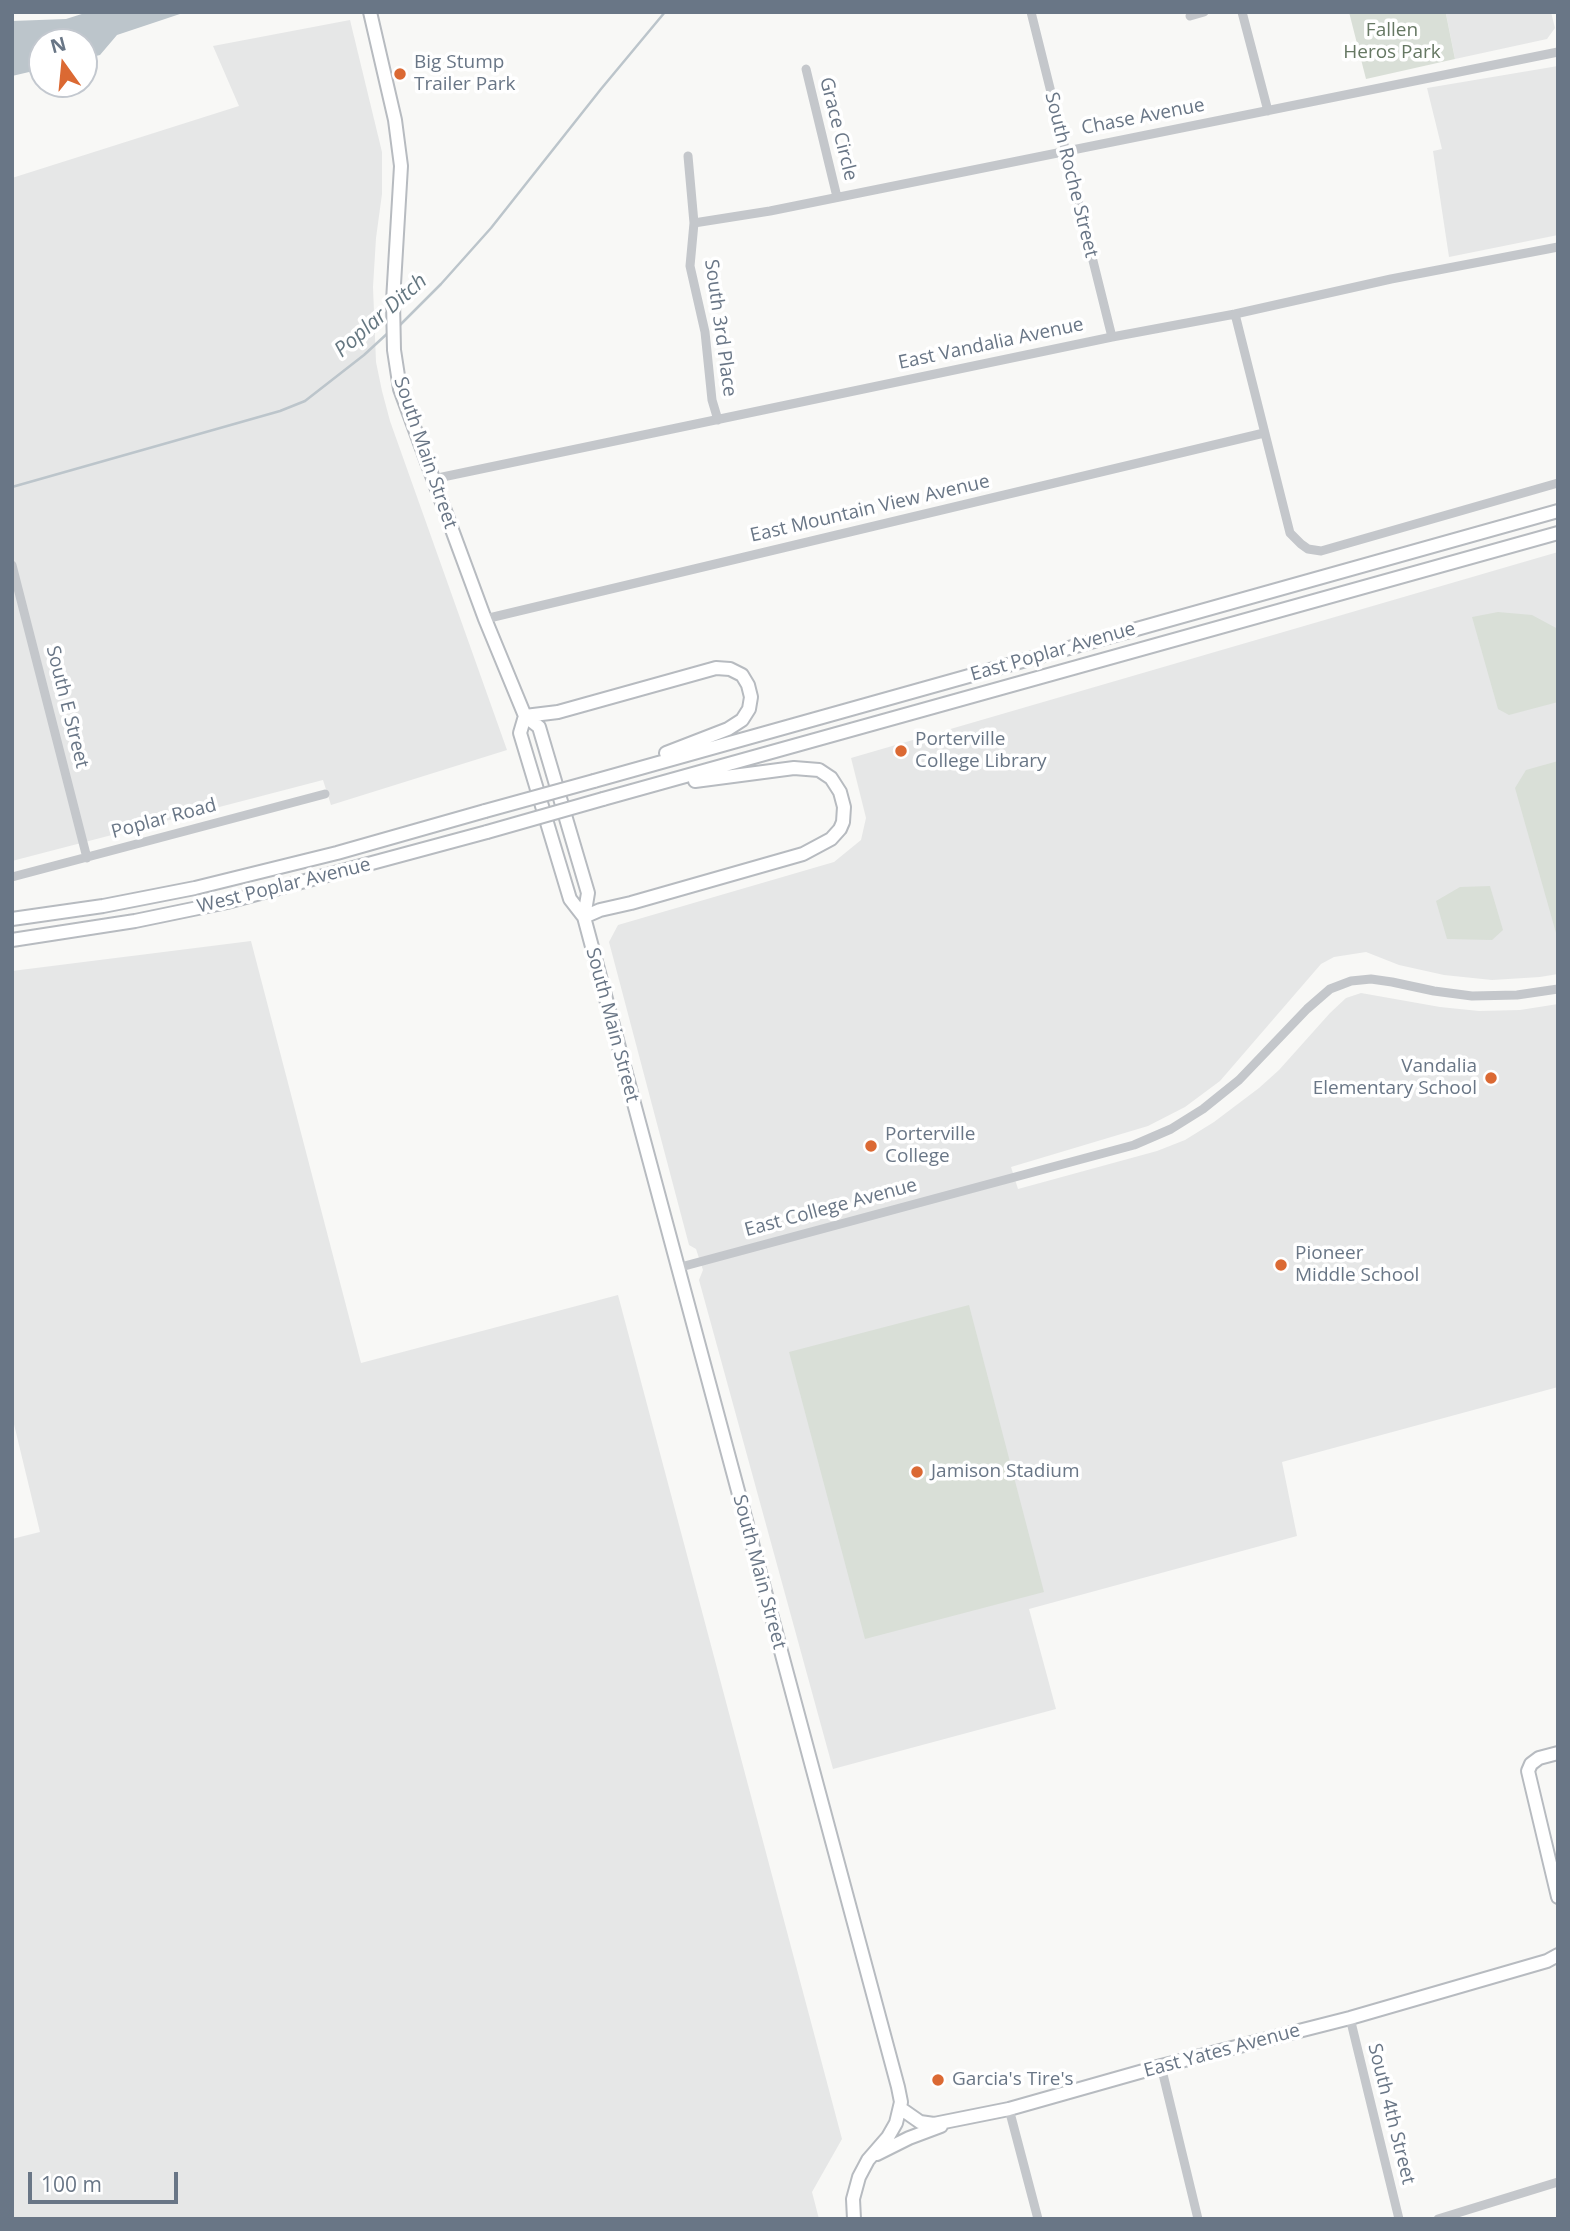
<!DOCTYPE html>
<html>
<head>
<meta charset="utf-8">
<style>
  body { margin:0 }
  #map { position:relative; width:1570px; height:2231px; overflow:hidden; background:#f8f8f6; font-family:"Open Sans",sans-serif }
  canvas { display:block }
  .frame { position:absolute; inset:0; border:14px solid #697686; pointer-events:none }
  .north { position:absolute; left:28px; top:28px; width:70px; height:70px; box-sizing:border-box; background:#fff; border:2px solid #c3c8cf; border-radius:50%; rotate:345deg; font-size:19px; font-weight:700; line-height:28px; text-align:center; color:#697686 }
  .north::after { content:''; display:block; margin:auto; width:24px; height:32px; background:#db6933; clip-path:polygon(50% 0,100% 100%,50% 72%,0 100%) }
  .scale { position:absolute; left:28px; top:2172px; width:150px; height:32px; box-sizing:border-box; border:4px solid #697686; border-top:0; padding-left:9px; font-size:21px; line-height:24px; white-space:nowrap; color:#697686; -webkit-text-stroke:5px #fff; paint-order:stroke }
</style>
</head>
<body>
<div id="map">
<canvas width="1570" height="2231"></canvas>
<div class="frame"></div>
<div class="north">N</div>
<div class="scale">100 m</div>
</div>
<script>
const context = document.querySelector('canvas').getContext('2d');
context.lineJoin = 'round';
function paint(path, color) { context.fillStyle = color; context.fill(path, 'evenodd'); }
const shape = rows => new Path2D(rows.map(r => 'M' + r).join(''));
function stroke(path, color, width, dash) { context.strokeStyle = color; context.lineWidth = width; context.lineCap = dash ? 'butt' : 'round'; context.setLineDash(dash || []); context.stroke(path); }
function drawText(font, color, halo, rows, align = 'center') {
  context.font = font + ' "Open Sans",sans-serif'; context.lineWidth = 7; context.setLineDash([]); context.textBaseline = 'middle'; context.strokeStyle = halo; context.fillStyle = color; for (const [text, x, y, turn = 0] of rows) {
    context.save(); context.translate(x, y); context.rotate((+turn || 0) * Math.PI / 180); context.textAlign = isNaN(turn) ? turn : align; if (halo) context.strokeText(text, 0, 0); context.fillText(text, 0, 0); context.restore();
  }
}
const built = shape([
  [1454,12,1551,12,1555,28,1547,39,1455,59,1446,14],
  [350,20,382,152,382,194,376,238,373,287,376,362,382,391,390,421,507,750,331,805,323,780,12,861,12,178,239,106,213,46],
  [1558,66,1558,235,1449,257,1433,151,1442,149,1427,88],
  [1558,552,1558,974,1540,977,1492,980,1444,975,1399,965,1366,952,1334,957,1321,964,1220,1081,1185,1107,1148,1126,1011,1167,1018,1189,1157,1151,1185,1140,1214,1122,1259,1088,1279,1070,1330,1013,1346,998,1361,993,1440,1007,1479,1011,1520,1010,1558,1004,1558,1387,1282,1462,1297,1536,1029,1609,1056,1709,833,1769,699,1280,703,1270,696,1249,689,1245,609,942,618,925,834,862,861,840,866,818,851,758],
  [251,941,361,1363,618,1295,842,2139,812,2192,819,2219,12,2219,12,1539,40,1532,12,1416,12,971]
]);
const green = shape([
  [1349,12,1454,12,1446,14,1455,59,1366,79],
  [1498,612,1532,615,1558,629,1558,702,1509,715,1498,709,1472,617],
  [1558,761,1558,940,1515,788,1526,770],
  [1490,886,1503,930,1492,940,1447,939,1436,901,1460,887],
  [969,1305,1044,1592,865,1639,789,1352]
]);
const water = shape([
  [88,12,186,12,117,35,100,55,84,59,84,42,42,42,42,69,12,76,12,21,66,19]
]);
const stream = shape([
  [398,327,441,284,491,228,601,89,665,12],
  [12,487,280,411,305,401,364,355,389,332]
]);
const street = shape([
  [1031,12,1112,337],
  [1242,12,1268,111],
  [1190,16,1204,12],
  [806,69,837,197],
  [688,156,694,223,690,266,705,332,712,400,718,420],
  [694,223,770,211,1558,52],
  [1235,314,1290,533,1301,544,1308,549,1321,551,1558,483],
  [433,479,1112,337,1235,314,1391,279,1558,247],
  [12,565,87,858],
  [485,619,1264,433],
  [12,877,325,794],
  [677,1268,1134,1145,1171,1129,1203,1109,1239,1080,1307,1009,1330,989,1351,981,1371,979,1392,982,1434,991,1472,996,1517,995,1558,989],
  [1350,2018,1399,2219],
  [1161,2066,1198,2219],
  [1009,2109,1038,2219],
  [1438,2219,1558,2182]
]);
const secondary = shape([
  [370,12,395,120,401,166,393,301,394,350,400,389,485,619,525,716,539,727,588,893,584,917],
  [525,716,520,733,570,899,584,917,898,2087,901,2102,896,2123,888,2137,868,2160,859,2177,853,2199,854,2219],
  [525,716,558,712,716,668,730,669,742,675,748,685,751,697,749,709,742,720,728,729,666,753],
  [594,781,1558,511],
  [603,799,1558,533],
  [584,917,600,910,631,903,803,854,831,839,840,829,843,822,844,807,840,792,831,778,819,770,794,768,695,781],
  [12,919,103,906,195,888,337,853,485,811],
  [12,940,135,921,227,902,487,832],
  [1558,1753,1539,1758,1531,1764,1528,1771,1558,1897],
  [900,2108,920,2122,934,2124,1009,2109,1161,2066,1350,2018,1547,1961,1558,1955],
  [877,2154,909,2138,941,2126]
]);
const secondaryBridge = shape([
  [485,811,594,781],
  [487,832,603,799]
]);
const markers = [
  [400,74,7,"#db6933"],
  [901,751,7,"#db6933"],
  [1491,1078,7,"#db6933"],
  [871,1146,7,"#db6933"],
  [1281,1265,7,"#db6933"],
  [917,1472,7,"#db6933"],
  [938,2080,7,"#db6933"]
];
const parkNames = [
  ["Fallen",1392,31],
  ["Heros Park",1392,53]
];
const poiNames = [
  ["Big Stump",414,63],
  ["Trailer Park",414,85],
  ["Porterville",915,740],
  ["College Library",915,762],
  ["Vandalia",1477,1067,"right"],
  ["Elementary School",1477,1089,"right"],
  ["Porterville",885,1135],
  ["College",885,1157],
  ["Pioneer",1295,1254],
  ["Middle School",1295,1276],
  ["Jamison Stadium",931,1472],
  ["Garcia's Tire's",952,2080]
];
const streetNames = [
  ["Chase Avenue",1143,117,-11],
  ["Grace Circle",838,129,76],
  ["South Roche Street",1071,175,76],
  ["South 3rd Place",720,328,82],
  ["East Vandalia Avenue",991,344,-12],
  ["South Main Street",425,453,71],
  ["East Mountain View Avenue",870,509,-13],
  ["East Poplar Avenue",1053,652,-16],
  ["South E Street",67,707,76],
  ["Poplar Road",164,819,-15],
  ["West Poplar Avenue",284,886,-14],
  ["South Main Street",612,1025,75],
  ["East College Avenue",831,1208,-15],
  ["South Main Street",759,1572,75],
  ["East Yates Avenue",1222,2051,-15],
  ["South 4th Street",1391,2114,76]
];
const waterNames = [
  ["Poplar Ditch",381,316,-41]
];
paint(built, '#e6e7e7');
paint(green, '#d9dfd7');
paint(water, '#bcc5cb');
stroke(stream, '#bcc5cb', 2.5);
stroke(secondary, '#b7bbc0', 16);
stroke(street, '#c4c7cb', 9);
stroke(secondary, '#fff', 12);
stroke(secondaryBridge, '#b7bbc0', 16, []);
stroke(secondaryBridge, '#fff', 12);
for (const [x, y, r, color] of markers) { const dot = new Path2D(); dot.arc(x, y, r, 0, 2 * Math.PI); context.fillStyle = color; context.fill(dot); stroke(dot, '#fff', 2.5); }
drawText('19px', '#667863', '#fff', parkNames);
drawText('19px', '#697686', '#fff', poiNames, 'left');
drawText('19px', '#697686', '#fff', streetNames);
drawText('italic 21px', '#657781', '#fff', waterNames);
</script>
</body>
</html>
